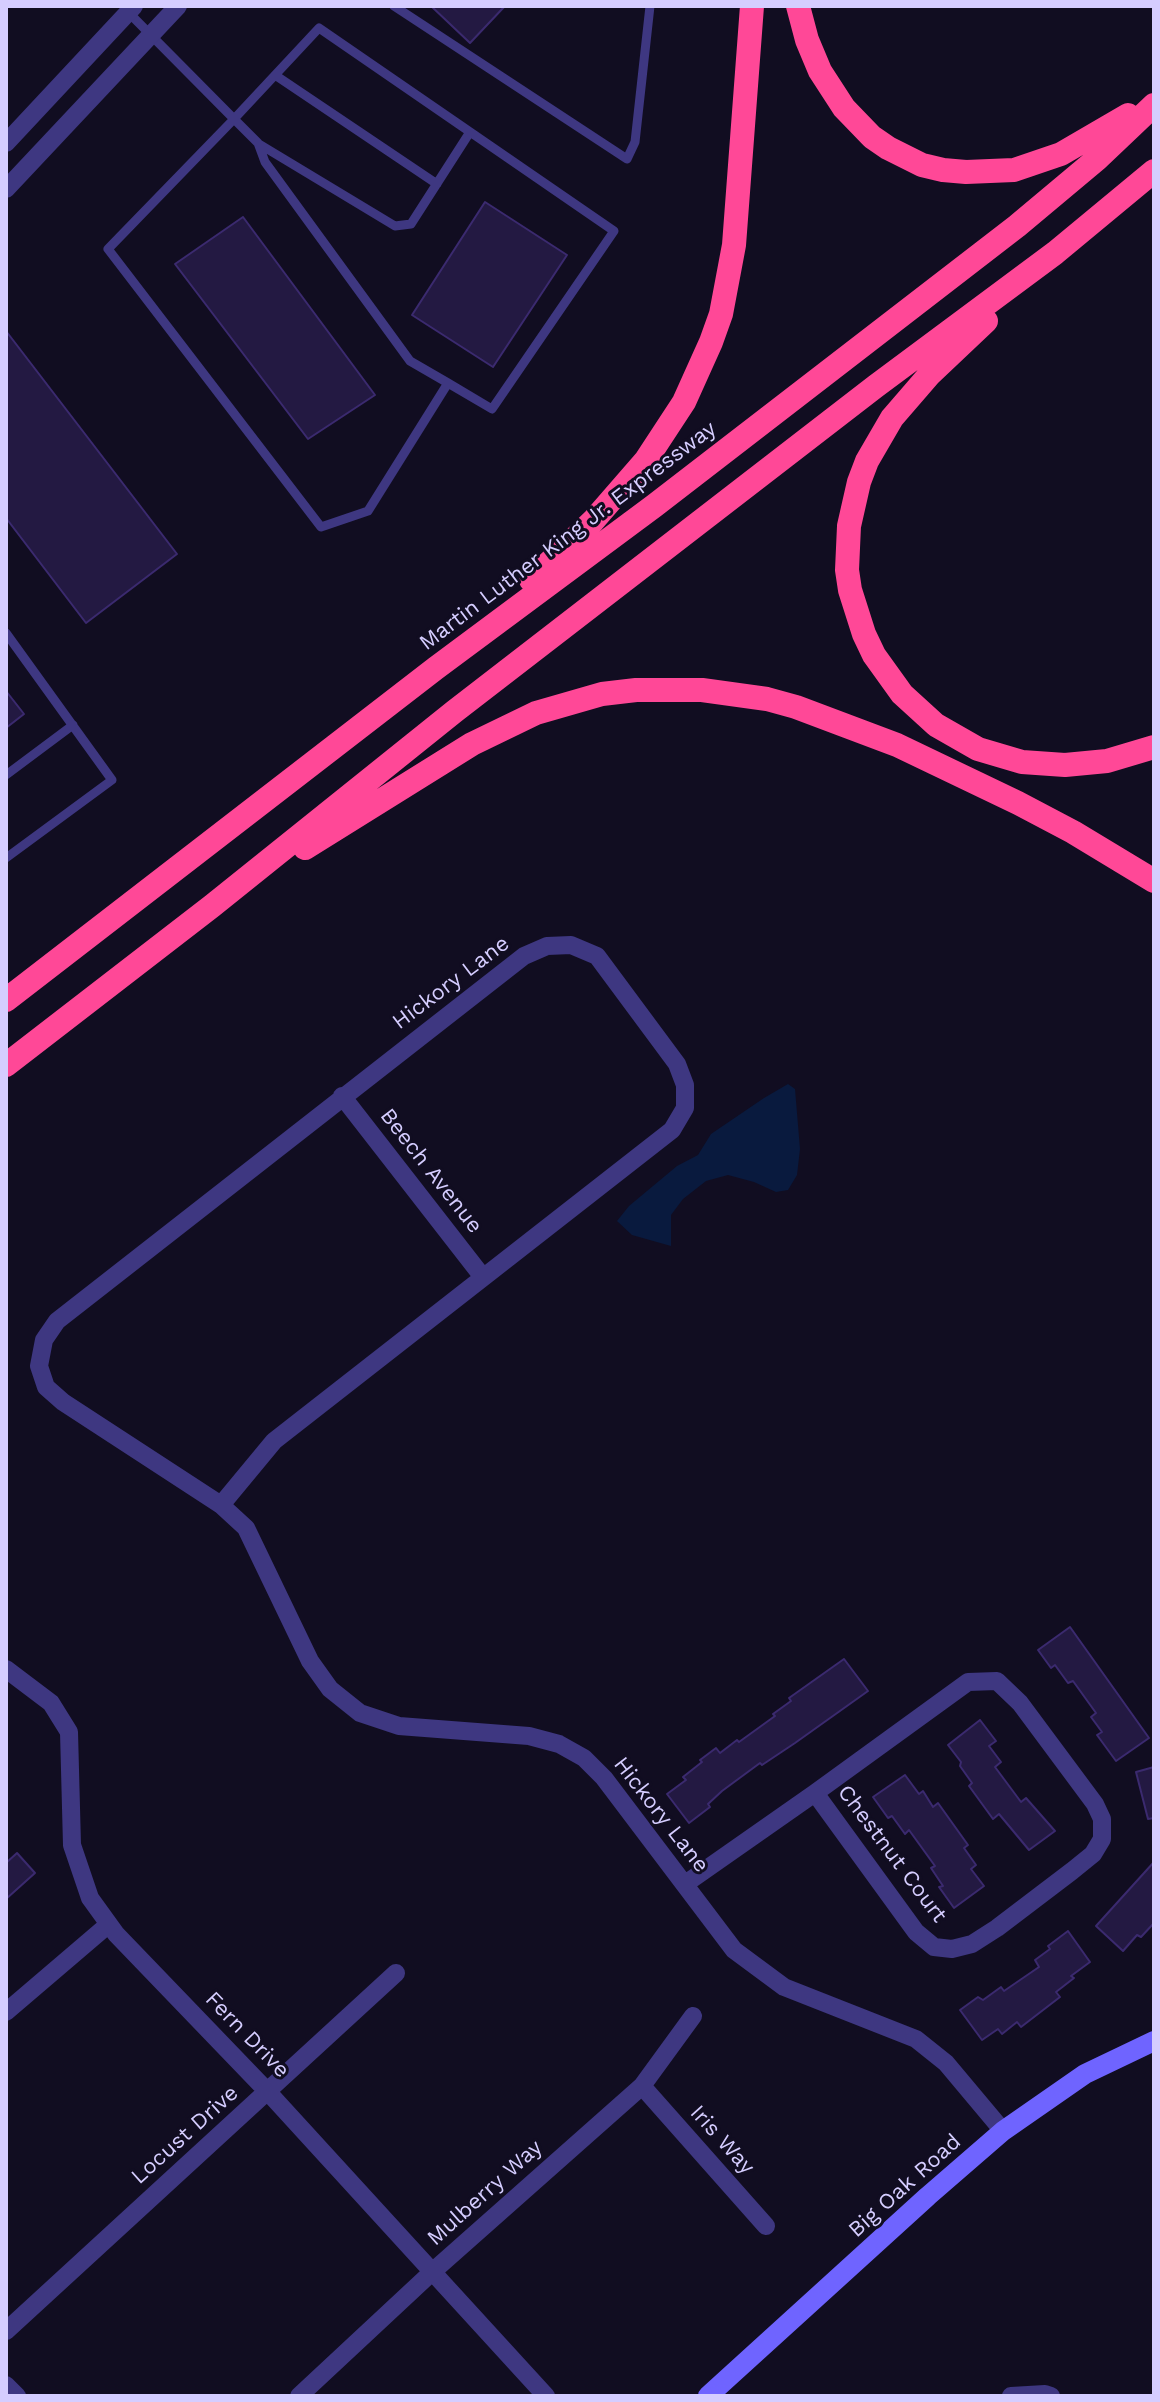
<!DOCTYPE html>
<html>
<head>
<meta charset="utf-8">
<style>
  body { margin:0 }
  #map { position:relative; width:1160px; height:2402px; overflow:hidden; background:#110d21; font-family:"Work Sans",sans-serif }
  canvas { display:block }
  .frame { position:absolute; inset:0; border:8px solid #d5cdff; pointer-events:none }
</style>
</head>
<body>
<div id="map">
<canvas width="1160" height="2402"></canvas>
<div class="frame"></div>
</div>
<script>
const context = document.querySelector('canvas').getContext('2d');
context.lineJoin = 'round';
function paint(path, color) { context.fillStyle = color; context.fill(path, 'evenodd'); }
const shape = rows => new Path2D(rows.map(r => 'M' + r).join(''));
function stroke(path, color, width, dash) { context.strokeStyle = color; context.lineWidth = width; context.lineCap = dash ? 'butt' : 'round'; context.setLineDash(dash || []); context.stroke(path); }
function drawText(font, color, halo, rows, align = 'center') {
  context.font = font + ' "Work Sans",sans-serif'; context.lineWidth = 6; context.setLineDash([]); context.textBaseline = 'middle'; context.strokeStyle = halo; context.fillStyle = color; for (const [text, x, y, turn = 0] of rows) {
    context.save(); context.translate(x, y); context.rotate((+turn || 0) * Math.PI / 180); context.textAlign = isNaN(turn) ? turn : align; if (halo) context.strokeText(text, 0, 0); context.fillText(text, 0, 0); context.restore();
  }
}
const water = shape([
  [788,1084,795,1089,800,1149,797,1175,788,1190,776,1192,754,1182,728,1175,706,1181,683,1199,671,1215,671,1246,632,1235,617,1221,629,1206,677,1166,698,1155,711,1134,764,1098]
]);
const building = shape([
  [431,6,505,6,470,43,431,6],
  [485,202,567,255,493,367,412,315,485,202],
  [243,217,375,395,308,439,175,264,243,217],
  [6,331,177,554,86,623,6,518,6,331],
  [6,691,24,714,6,728,6,691],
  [1070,1627,1149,1738,1116,1761,1097,1735,1102,1732,1091,1717,1096,1713,1073,1681,1068,1683,1055,1665,1051,1668,1038,1650,1070,1627],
  [844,1659,868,1691,795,1743,762,1765,760,1763,722,1791,708,1804,710,1807,689,1823,667,1794,686,1780,683,1777,702,1762,700,1760,716,1748,720,1753,737,1740,739,1742,775,1716,773,1714,791,1701,789,1698,844,1659],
  [980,1720,996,1741,989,1746,1001,1762,995,1767,1021,1802,1026,1798,1055,1831,1029,1850,999,1814,993,1819,969,1786,972,1783,960,1766,961,1762,948,1745,980,1720],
  [1154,1767,1154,1818,1148,1819,1136,1772,1154,1767],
  [905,1775,919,1794,923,1791,933,1807,938,1803,968,1845,964,1848,976,1865,971,1869,984,1886,954,1908,939,1887,943,1886,931,1868,935,1866,909,1830,905,1834,892,1816,888,1818,873,1797,905,1775],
  [17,1853,35,1873,6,1899,6,1863,17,1853],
  [1154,1862,1154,1923,1141,1937,1137,1935,1123,1951,1096,1926,1154,1862],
  [1068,1931,1090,1962,1071,1976,1074,1978,1056,1992,1060,1997,1021,2027,1017,2022,1002,2034,998,2029,982,2040,960,2010,978,1997,983,2000,1001,1987,1004,1991,1039,1967,1035,1960,1050,1949,1048,1946,1068,1931]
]);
const lane = shape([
  [394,6,627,159,635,142,650,6],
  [128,12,234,119,258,143,265,162,410,361,448,383,492,409,614,231,319,28,234,119,108,249,321,527,368,511,448,383],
  [275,75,437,184],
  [259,144,395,226,411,224,470,132],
  [6,633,112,780,6,858],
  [6,775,73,725]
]);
const street = shape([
  [6,143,134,6],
  [6,189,178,6],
  [342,1096,482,1276],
  [221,1505,274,1441,672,1130,685,1108,685,1085,677,1064,597,956,571,945,547,946,524,956,57,1321,44,1340,39,1366,46,1387,63,1402,221,1505,246,1528,310,1661,330,1689,360,1713,399,1726,529,1736,559,1744,584,1758,604,1778,734,1950,784,1987,916,2039,946,2063,1003,2131],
  [6,1669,51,1703,69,1732,72,1845,90,1898,116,1934,268,2092,546,2396],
  [685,1884,815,1793,968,1682,997,1681,1020,1703,1095,1804,1102,1819,1102,1839,1093,1854,1072,1871,997,1928,972,1944,952,1949,934,1947,916,1932,815,1793],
  [6,2012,109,1924],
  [642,2086,766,2226],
  [6,2331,396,1973],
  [6,2385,17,2396],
  [299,2396,431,2273,642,2086,693,2016],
  [1011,2396,1045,2394,1051,2396]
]);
const secondary = shape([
  [708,2396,928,2196,1003,2131,1085,2074,1154,2041]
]);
const highway = shape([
  [798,6,807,40,820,71,844,108,872,137,888,148,922,165,943,170,966,172,1014,170,1061,154,1128,115],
  [986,321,930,374,892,418,867,461,859,482,849,526,847,570,850,590,864,634,874,655,902,694,936,725,978,749,1022,762,1065,765,1107,761,1154,747],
  [531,580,593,521,646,460,684,402,711,342,721,314,734,245,752,6],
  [305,848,472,744,536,713,602,694,636,690,702,690,767,699,796,707,897,745,1018,803,1073,832,1154,881],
  [6,1000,436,668,654,506,1017,226,1097,159,1154,105],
  [6,1065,212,906,455,711,876,386,1055,253,1154,171]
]);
const streetNames = [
  ["Martin Luther King Jr. Expressway",568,536,-37],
  ["Hickory Lane",451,983,-37],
  ["Beech Avenue",431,1171,52],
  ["Hickory Lane",661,1815,52],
  ["Chestnut Court",892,1854,53],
  ["Fern Drive",247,2035,46],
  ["Locust Drive",185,2135,-42],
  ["Iris Way",722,2140,48],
  ["Big Oak Road",905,2186,-42],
  ["Mulberry Way",485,2193,-42]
];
paint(water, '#091a3e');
paint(building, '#231942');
stroke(building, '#3b2a6f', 2);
stroke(lane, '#3e3781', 9);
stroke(street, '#3e3781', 18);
stroke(secondary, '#6f64ff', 20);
stroke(highway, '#ff4897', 24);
drawText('22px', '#d5cdff', '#110d21', streetNames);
</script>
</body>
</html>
